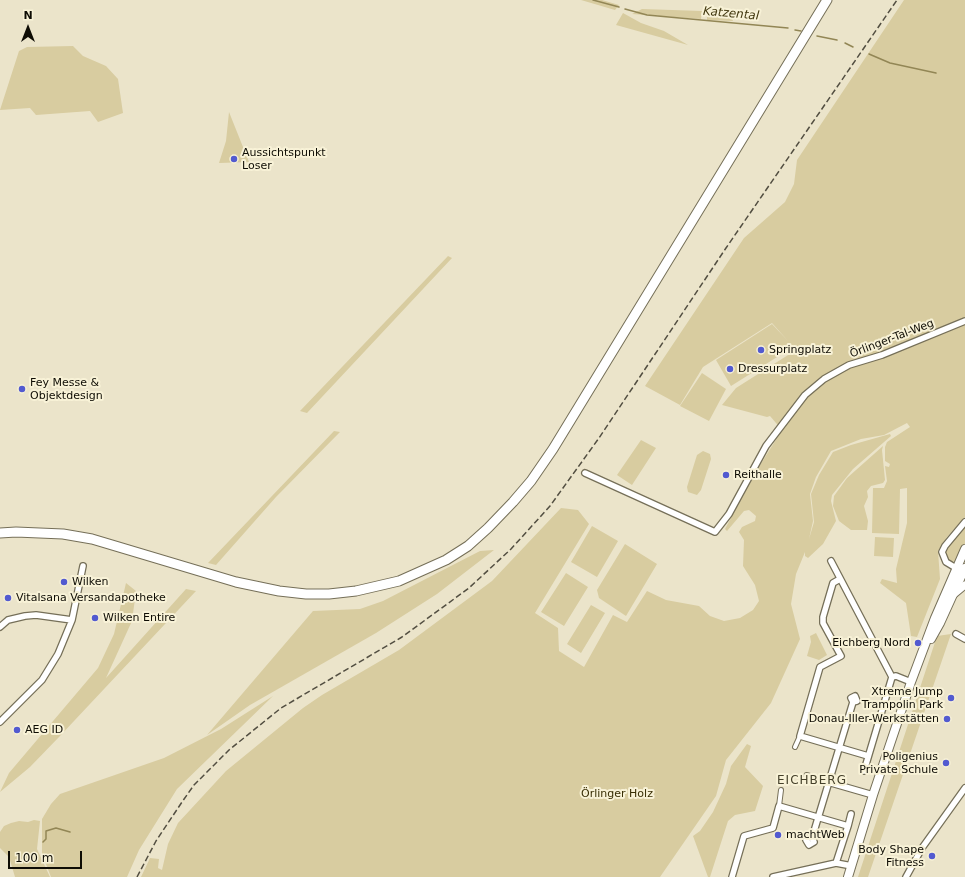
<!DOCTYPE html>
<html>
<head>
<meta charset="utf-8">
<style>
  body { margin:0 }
  #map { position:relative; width:965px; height:877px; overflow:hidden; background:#ebe4ca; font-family:"DejaVu Sans",sans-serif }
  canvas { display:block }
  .north { position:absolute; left:8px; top:8px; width:40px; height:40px; -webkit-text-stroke:3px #f8f2d7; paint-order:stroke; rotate:0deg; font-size:11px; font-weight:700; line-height:16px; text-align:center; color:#0e0c04 }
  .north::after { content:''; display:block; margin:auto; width:14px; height:18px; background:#0e0c04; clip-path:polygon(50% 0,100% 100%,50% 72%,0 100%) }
  .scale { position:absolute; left:8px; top:851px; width:74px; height:18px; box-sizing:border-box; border:2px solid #0e0c04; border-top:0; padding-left:5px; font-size:12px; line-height:14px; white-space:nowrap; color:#0e0c04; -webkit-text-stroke:3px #f8f2d7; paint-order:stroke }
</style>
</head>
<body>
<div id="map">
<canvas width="965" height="877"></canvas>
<div class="north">N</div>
<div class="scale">100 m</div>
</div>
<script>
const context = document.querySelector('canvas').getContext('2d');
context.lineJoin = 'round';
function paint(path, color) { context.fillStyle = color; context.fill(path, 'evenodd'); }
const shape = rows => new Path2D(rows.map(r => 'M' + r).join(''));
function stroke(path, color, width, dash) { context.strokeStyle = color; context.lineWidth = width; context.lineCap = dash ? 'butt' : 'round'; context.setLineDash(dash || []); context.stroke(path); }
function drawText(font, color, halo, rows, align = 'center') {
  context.font = font + ' "DejaVu Sans",sans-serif'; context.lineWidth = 4; context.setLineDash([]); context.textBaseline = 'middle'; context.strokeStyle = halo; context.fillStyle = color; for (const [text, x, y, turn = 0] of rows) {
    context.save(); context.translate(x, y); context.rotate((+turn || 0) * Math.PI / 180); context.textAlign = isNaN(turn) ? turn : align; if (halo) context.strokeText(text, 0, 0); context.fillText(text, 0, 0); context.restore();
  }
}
const green = shape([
  [581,0,602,0,619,5,615,10],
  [904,0,965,0,965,517,947,537,938,551,940,579,917,637,911,636,906,603,880,583,882,579,897,583,896,569,907,523,907,482,907,488,900,489,899,534,872,533,873,488,884,488,887,481,885,466,889,467,890,464,885,461,885,447,887,442,910,427,907,423,884,435,861,439,831,451,816,477,810,494,813,521,809,539,814,522,811,494,819,475,833,452,851,445,890,434,891,436,853,469,832,495,831,501,836,521,823,544,808,558,805,556,805,552,796,574,791,604,800,639,771,703,726,760,716,796,660,877,141,877,150,858,159,859,158,868,162,870,168,844,178,823,226,771,303,708,322,695,399,650,492,581,561,508,578,510,589,524,535,613,558,628,559,651,584,667,613,615,627,622,647,591,666,600,699,606,710,616,724,621,740,618,753,610,759,601,755,585,743,566,744,540,739,532,742,527,755,521,756,516,749,510,744,511,727,531,725,529,757,470,782,430,770,416,767,417,722,405,736,388,796,350,793,347,731,386,716,360,772,324,788,341,772,323,703,367,680,405,645,386,744,238,785,202,794,184,797,160],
  [642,9,702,11,701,19,632,14],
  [707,12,730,14,733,21,707,20],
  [623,13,641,23,664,31,688,45,616,25],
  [73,46,83,56,106,66,118,79,123,113,98,122,90,111,36,115,30,108,0,110,19,51,27,47],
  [229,112,249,162,219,163,226,141],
  [448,256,452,258,307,413,300,411],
  [702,373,726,389,709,421,680,406],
  [334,431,340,432,276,497,216,565,208,563],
  [641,440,656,448,632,485,617,475],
  [883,446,882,450,885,480,883,483,871,486,867,491,868,497,864,506,868,521,867,530,851,530,839,521,833,506,834,496,847,478],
  [703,451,710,454,711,459,701,490,697,495,688,492,687,487,697,455],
  [965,524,965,546,958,560,952,562,947,559,945,550],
  [592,526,618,541,597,577,571,562],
  [875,537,894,538,893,557,874,556],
  [625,544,657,564,626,616,599,598,597,590],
  [494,550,437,594,376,633,250,705,207,735,313,611,360,609,383,601,480,551],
  [566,573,588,587,564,626,541,612],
  [126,583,136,591,132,621,106,678,186,589,196,591,59,737,30,767,0,792,9,773,98,668,114,634],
  [591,605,605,613,581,653,567,644],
  [816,633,827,655,819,660,807,656,811,642,810,636],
  [951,634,868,877,858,877,937,636],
  [273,696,177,789,139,850,127,877,51,877,42,854,42,819,51,804,60,794,164,758,221,729],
  [747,744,751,746,745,767,763,786,755,811,735,815,728,821,710,877,708,877,693,836,700,831,713,812,726,784,731,766],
  [34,820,40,821,37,849,50,877,15,877,9,857,0,848,0,832,4,826,11,823,19,821,28,822]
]);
const stream = shape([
  [593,0,619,7],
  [625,9,647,15,788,28],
  [795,30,801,31],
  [817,36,837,40],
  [845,43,853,47],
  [869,54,890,63,936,73],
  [43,842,46,839,46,831,56,828,70,832]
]);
const pedestrian = shape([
  [795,747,800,736],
  [779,806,781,790]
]);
const minor = shape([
  [585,473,715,532,729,514,766,446,805,395,824,379,849,365,882,355,965,321],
  [831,561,892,677,864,771],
  [956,568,946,562,942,552,945,546,965,522],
  [840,579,833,583,823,617,823,623,841,656,820,667,800,736,868,756],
  [0,627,8,620,25,616,36,615,72,620],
  [956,634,965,639],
  [892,677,896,676,911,682],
  [0,722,42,680,58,654,72,620,83,566],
  [807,776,873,795],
  [848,826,851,814],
  [812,838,809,838,806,840,809,845,814,842,812,838,853,702,851,698,855,696,857,701,853,702],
  [732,877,744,836,773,828,779,806,848,826,836,863],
  [773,877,836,863,852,866],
  [906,877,922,848,965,788]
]);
const tertiary = shape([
  [954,594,965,585]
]);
const secondary = shape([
  [931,639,940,623,965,568],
  [848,877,873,795,911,682,935,618,965,549]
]);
const primary = shape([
  [0,533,16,532,63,534,92,539,236,582,279,591,306,594,329,594,356,591,399,581,446,560,468,546,488,528,513,502,531,481,553,449,827,0]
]);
const rail = shape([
  [137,877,156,841,182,802,194,785,229,750,281,708,402,637,469,588,511,549,550,506,599,438,726,248,897,0]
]);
const markers = [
  [234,159,4,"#525ad0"],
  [761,350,4,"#525ad0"],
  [730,369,4,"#525ad0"],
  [22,389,4,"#525ad0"],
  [726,475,4,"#525ad0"],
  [64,582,4,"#525ad0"],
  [8,598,4,"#525ad0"],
  [95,618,4,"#525ad0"],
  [918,643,4,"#525ad0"],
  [951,698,4,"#525ad0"],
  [947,719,4,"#525ad0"],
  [17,730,4,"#525ad0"],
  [946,763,4,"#525ad0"],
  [778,835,4,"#525ad0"],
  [932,856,4,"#525ad0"]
];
const poiNames = [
  ["Aussichtspunkt",242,153],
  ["Loser",242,166],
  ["Springplatz",769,350],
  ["Dressurplatz",738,369],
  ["Fey Messe &",30,383],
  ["Objektdesign",30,396],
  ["Reithalle",734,475],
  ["Wilken",72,582],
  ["Vitalsana Versandapotheke",16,598],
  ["Wilken Entire",103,618],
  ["Eichberg Nord",910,643,"right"],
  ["Xtreme Jump",943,692,"right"],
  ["Trampolin Park",943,705,"right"],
  ["Donau-Iller-Werkstätten",939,719,"right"],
  ["AEG ID",25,730],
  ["Poligenius",938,757,"right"],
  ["Private Schule",938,770,"right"],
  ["machtWeb",786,835],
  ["Body Shape",924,850,"right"],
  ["Fitness",924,863,"right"]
];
const streetNames = [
  ["Örlinger-Tal-Weg",892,339,-21]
];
const parkNames = [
  ["Örlinger Holz",617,794]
];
const waterNames = [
  ["Katzental",731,14,5]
];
const neighbourhoodNames = [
  ["EICHBERG",812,781]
];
paint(green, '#d8cca0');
stroke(stream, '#928655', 1.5);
stroke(pedestrian, '#756f58', 6);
stroke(minor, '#756f58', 8);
stroke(tertiary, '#756f58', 9);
stroke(secondary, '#756f58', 10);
stroke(primary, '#756f58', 11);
stroke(pedestrian, '#fff', 4);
stroke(minor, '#fff', 5.5);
stroke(tertiary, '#fff', 7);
stroke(secondary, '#fff', 8);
stroke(primary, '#fff', 9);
stroke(rail, '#524e41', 1.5, [6, 3]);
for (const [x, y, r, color] of markers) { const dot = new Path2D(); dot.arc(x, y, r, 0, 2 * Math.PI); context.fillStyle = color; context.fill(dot); stroke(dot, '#f8f2d7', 1.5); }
drawText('11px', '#0e0c04', '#f8f2d7', poiNames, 'left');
drawText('11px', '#0e0c04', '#f8f2d7', streetNames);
drawText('11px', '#382e04', '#f8f2d7', parkNames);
drawText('italic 12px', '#42380f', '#f8f2d7', waterNames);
context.letterSpacing = '1px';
drawText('12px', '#45402a', '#f8f2d7', neighbourhoodNames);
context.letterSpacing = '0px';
</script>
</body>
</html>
